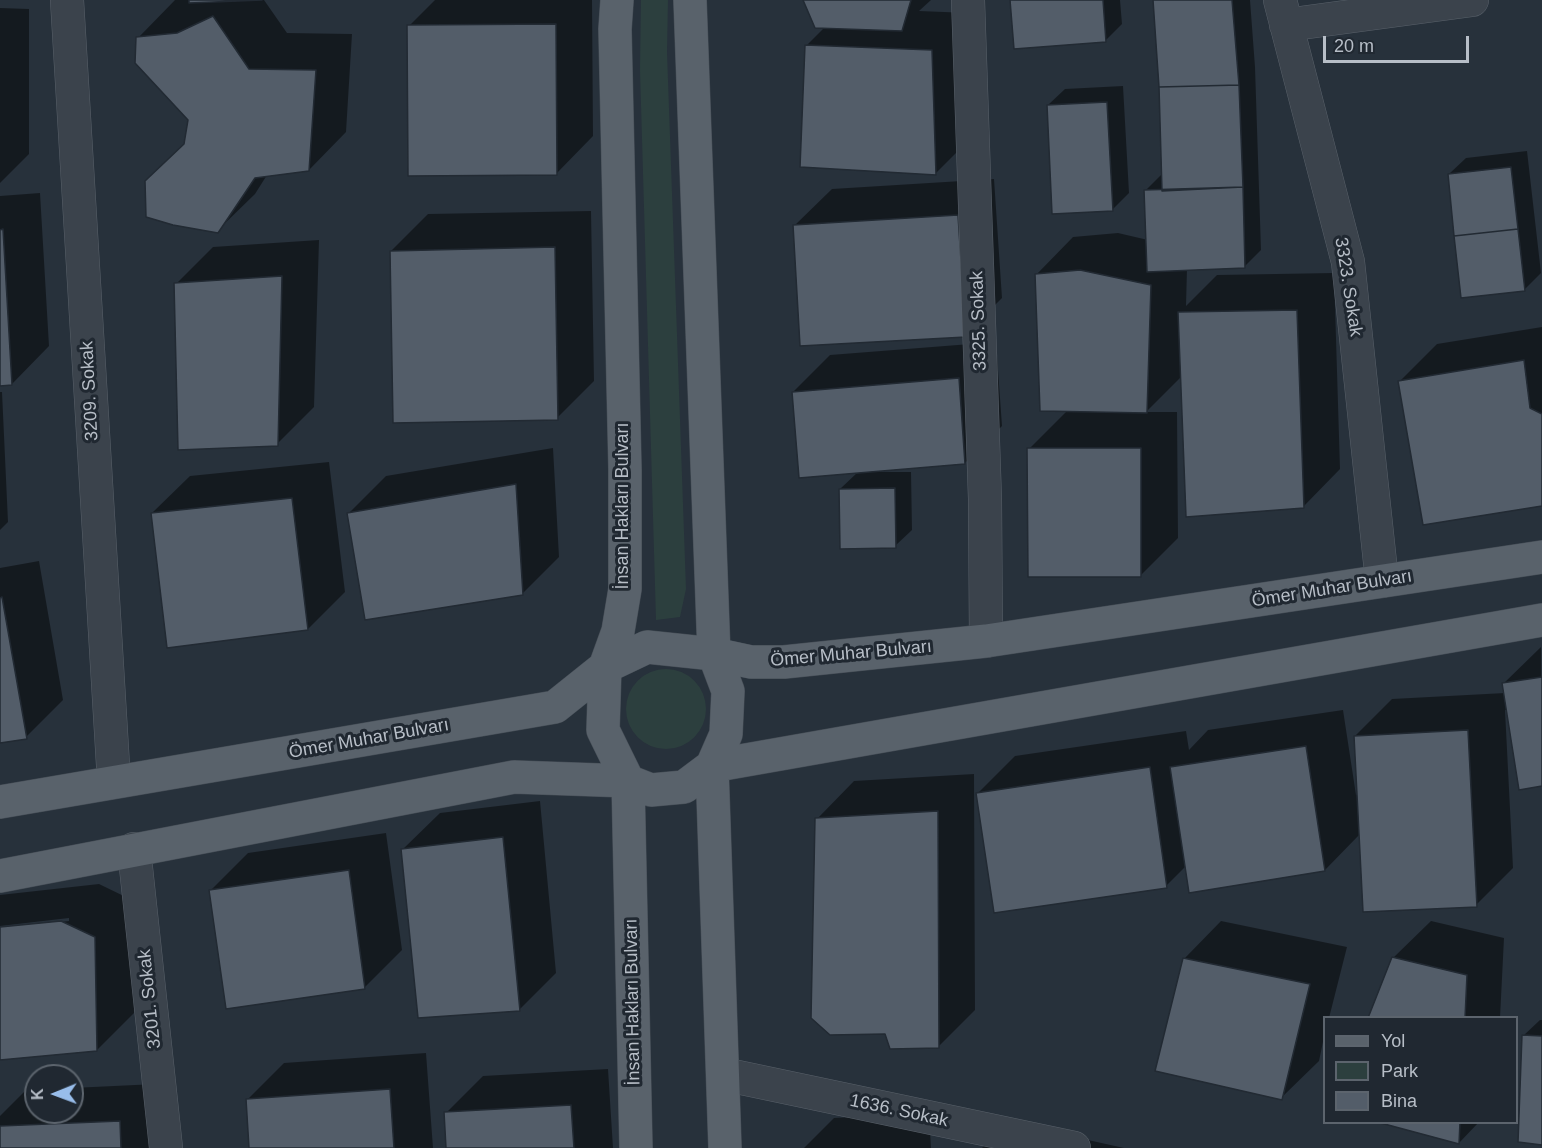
<!DOCTYPE html>
<html>
<head>
<meta charset="utf-8">
<style>
  body { margin:0 }
  #map { position:relative; width:1542px; height:1148px; overflow:hidden; background:#27313b; font-family:Arial,sans-serif }
  canvas { display:block }
  .legend { position:absolute; left:1323px; top:1016px; width:195px; height:108px; box-sizing:border-box; background:#202831; border:2px solid #5c646d; margin:0; padding:8px 10px; list-style:none; font-size:18px; color:#b7bec7 }
  .legend li { display:flex; align-items:center; gap:12px; height:30px }
  .legend b { width:30px; border:2px solid #5c646d }
  .north { position:absolute; left:24px; top:1064px; width:60px; height:60px; box-sizing:border-box; background:#202831; border:2px solid #5c646d; border-radius:50%; rotate:269deg; font-size:16px; font-weight:700; line-height:24px; text-align:center; color:#b7bec7 }
  .north::after { content:''; display:block; margin:auto; width:21px; height:27px; background:#98bdea; clip-path:polygon(50% 0,100% 100%,50% 72%,0 100%) }
  .scale { position:absolute; left:1323px; top:36px; width:146px; height:27px; box-sizing:border-box; border:3px solid #b7bec7; border-top:0; padding-left:8px; font-size:18px; line-height:21px; white-space:nowrap; color:#b7bec7; -webkit-text-stroke:4px #202831; paint-order:stroke }
</style>
</head>
<body>
<div id="map">
<canvas width="1542" height="1148"></canvas>
<ul class="legend">
<li><b style="height:8px;background:#59626b"></b>Yol</li>
<li><b style="height:16px;background:#2c3f3e"></b>Park</li>
<li><b style="height:16px;background:#535d69"></b>Bina</li>
</ul>
<div class="north">K</div>
<div class="scale">20 m</div>
</div>
<script>
const context = document.querySelector('canvas').getContext('2d');
context.lineJoin = 'round';
function paint(path, color) { context.fillStyle = color; context.fill(path, 'evenodd'); }
const shape = rows => new Path2D(rows.map(r => 'M' + r).join(''));
function stroke(path, color, width, dash) { context.strokeStyle = color; context.lineWidth = width; context.lineCap = dash ? 'butt' : 'round'; context.setLineDash(dash || []); context.stroke(path); }
function drawText(font, color, halo, rows, align = 'center') {
  context.font = font + ' Arial,sans-serif'; context.lineWidth = 6; context.setLineDash([]); context.textBaseline = 'middle'; context.strokeStyle = halo; context.fillStyle = color; for (const [text, x, y, turn = 0] of rows) {
    context.save(); context.translate(x, y); context.rotate((+turn || 0) * Math.PI / 180); context.textAlign = isNaN(turn) ? turn : align; if (halo) context.strokeText(text, 0, 0); context.fillText(text, 0, 0); context.restore();
  }
}
const green = shape([
  [641,0,668,0,667,52,686,589,680,617,656,620,640,70],
  '626 709a40 40 0 1 1 80 0a40 40 0 1 1-80 0Z'
]);
const shadow = shape([
  [175,0,264,0,287,33,352,34,346,132,309,170,267,175,255,194,217,231,186,143,189,119,138,38],
  [435,0,592,0,593,136,556,174,409,26],
  [804,0,931,0,919,11,969,13,973,136,936,173,806,46,825,27],
  [1012,0,1120,0,1122,24,1106,40],
  [1154,0,1250,0,1255,67,1261,250,1244,267,1187,269,1186,306,1217,275,1334,273,1340,469,1303,507,1182,376,1146,412,1177,412,1178,538,1141,575,1029,449,1068,410,1036,275,1073,237,1118,233,1148,240,1146,190,1163,173,1160,87],
  [0,8,29,9,29,154,0,183],
  [1123,86,1129,193,1113,209,1048,105,1065,89],
  [1527,151,1541,273,1524,290,1449,174,1466,158],
  [994,179,1002,298,965,335,794,226,832,189],
  [40,193,49,346,12,384,0,384,0,196],
  [591,211,594,381,557,418,391,251,428,214],
  [319,240,314,407,277,444,176,284,213,247],
  [1542,327,1542,505,1400,381,1437,344],
  [996,342,1002,426,965,463,878,470,878,472,911,472,912,530,895,546,840,489,858,472,793,392,830,355],
  [0,392,2,392,8,522,0,530],
  [553,448,559,557,522,594,349,513,386,476],
  [329,462,345,592,308,629,152,513,190,476],
  [39,561,63,700,26,737,0,742,0,568],
  [1541,647,1542,784,1508,710,1505,710,1513,868,1476,905,1360,834,1325,870,1186,866,1166,886,978,793,1015,756,1186,731,1189,750,1208,730,1343,710,1356,795,1358,794,1355,736,1392,699,1505,693,1503,684],
  [974,774,975,1010,938,1047,817,819,854,781],
  [540,801,556,973,519,1010,402,850,440,813],
  [386,833,402,950,365,987,211,890,248,853],
  [99,884,132,900,134,1013,97,1050,0,1058,0,929,69,921,69,918,0,926,0,895],
  [1221,921,1347,947,1329,1018,1324,1018,1324,1037,1319,1061,1281,1098,1184,959],
  [1431,921,1504,938,1500,1018,1370,1018,1393,958],
  [1540,1020,1542,1020,1542,1143,1523,1036],
  [426,1053,433,1148,251,1148,247,1100,284,1063],
  [608,1069,613,1148,448,1148,446,1113,483,1076],
  [156,1084,159,1148,0,1148,0,1116,26,1090,36,1090,36,1112,72,1112,72,1088],
  [929,1113,931,1148,804,1148,834,1118],
  [1007,1122,1124,1148,982,1148],
  [1383,1122,1479,1122,1459,1143]
]);
const building = shape([
  [189,0,262,0,189,3,189,0],
  [803,0,911,0,902,31,815,28,803,0],
  [1010,0,1103,0,1106,42,1014,49,1010,0],
  [1153,0,1232,0,1239,85,1159,87,1153,0],
  [213,16,249,69,316,70,309,171,255,178,218,233,173,225,146,217,145,181,184,144,188,120,135,63,136,37,177,33,213,16],
  [556,24,557,175,408,176,407,25,556,24],
  [805,45,932,50,936,175,800,167,805,45],
  [1239,85,1243,187,1162,191,1159,87,1239,85],
  [1107,102,1113,211,1052,214,1047,105,1107,102],
  [1511,167,1518,229,1454,236,1448,174,1511,167],
  [1243,187,1245,268,1147,272,1144,190,1243,187],
  [958,215,966,337,800,346,793,225,958,215],
  [3,229,12,385,0,386,0,230,3,229],
  [1518,229,1525,291,1461,298,1454,236,1518,229],
  [555,247,558,420,393,423,390,251,555,247],
  [1080,270,1151,285,1147,413,1040,411,1035,274,1080,270],
  [282,276,278,446,178,450,174,283,282,276],
  [1297,310,1304,508,1186,517,1178,312,1297,310],
  [1524,360,1530,408,1542,414,1542,506,1423,525,1398,381,1524,360],
  [959,378,965,464,799,478,792,392,959,378],
  [1027,448,1141,448,1141,577,1028,577,1027,448],
  [516,484,523,595,365,620,347,513,516,484],
  [895,488,896,548,840,549,839,489,895,488],
  [292,498,308,630,167,648,151,513,292,498],
  [2,597,27,739,0,743,0,598,2,597],
  [1542,677,1542,786,1519,790,1502,683,1542,677],
  [1468,730,1477,907,1363,912,1354,736,1468,730],
  [1306,746,1325,871,1189,893,1170,767,1306,746],
  [1150,767,1167,888,994,913,976,793,1150,767],
  [938,811,939,1048,890,1049,885,1034,830,1035,811,1018,815,818,938,811],
  [503,837,520,1011,418,1018,401,849,503,837],
  [349,870,365,989,226,1009,209,890,349,870],
  [61,921,95,937,97,1051,0,1060,0,927,61,921],
  [1392,957,1467,975,1465,1018,1368,1018,1392,957],
  [1183,958,1310,984,1282,1100,1155,1071,1183,958],
  [1522,1035,1542,1036,1542,1145,1518,1142,1522,1035],
  [390,1089,394,1148,249,1148,246,1099,390,1089],
  [571,1105,574,1148,446,1148,444,1112,571,1105],
  [120,1121,121,1148,0,1148,0,1126,120,1121],
  [1377,1122,1460,1122,1459,1144,1377,1122]
]);
const minor = shape([
  [67,0,114,782],
  [968,0,985,499,986,641],
  [1280,0,1348,262,1382,581],
  [1286,25,1472,0],
  [134,849,166,1148],
  [723,1074,1074,1148]
]);
const major = shape([
  [617,0,615,29,625,470,625,589,618,631,605,667,603,730,628,781,636,1148],
  [690,0,714,654,728,691,726,734,712,766,725,1148],
  [0,802,555,707,605,667,647,647,714,654,751,662,784,662,986,641,1542,557],
  [0,876,514,777,628,781,651,790,684,787,712,766,729,763,1542,620]
]);
const streetNames = [
  ["3323. Sokak",1348,287,81],
  ["3325. Sokak",979,321,-92],
  ["3209. Sokak",90,391,-93],
  ["İnsan Hakları Bulvarı",623,506,-90],
  ["Ömer Muhar Bulvarı",1332,589,-9],
  ["Ömer Muhar Bulvarı",851,654,-5],
  ["Ömer Muhar Bulvarı",369,739,-10],
  ["3201. Sokak",150,999,-96],
  ["İnsan Hakları Bulvarı",633,1002,-91],
  ["1636. Sokak",899,1111,12]
];
paint(green, '#2c3f3e');
paint(shadow, '#0007');
paint(building, '#535d69');
stroke(building, '#222a33', 1.5);
stroke(minor, '#59616a', 34);
stroke(major, '#444c55', 34);
stroke(minor, '#3b434c', 33);
stroke(major, '#59626b', 33);
drawText('18px', '#b7bec7', '#202831', streetNames);
</script>
</body>
</html>
